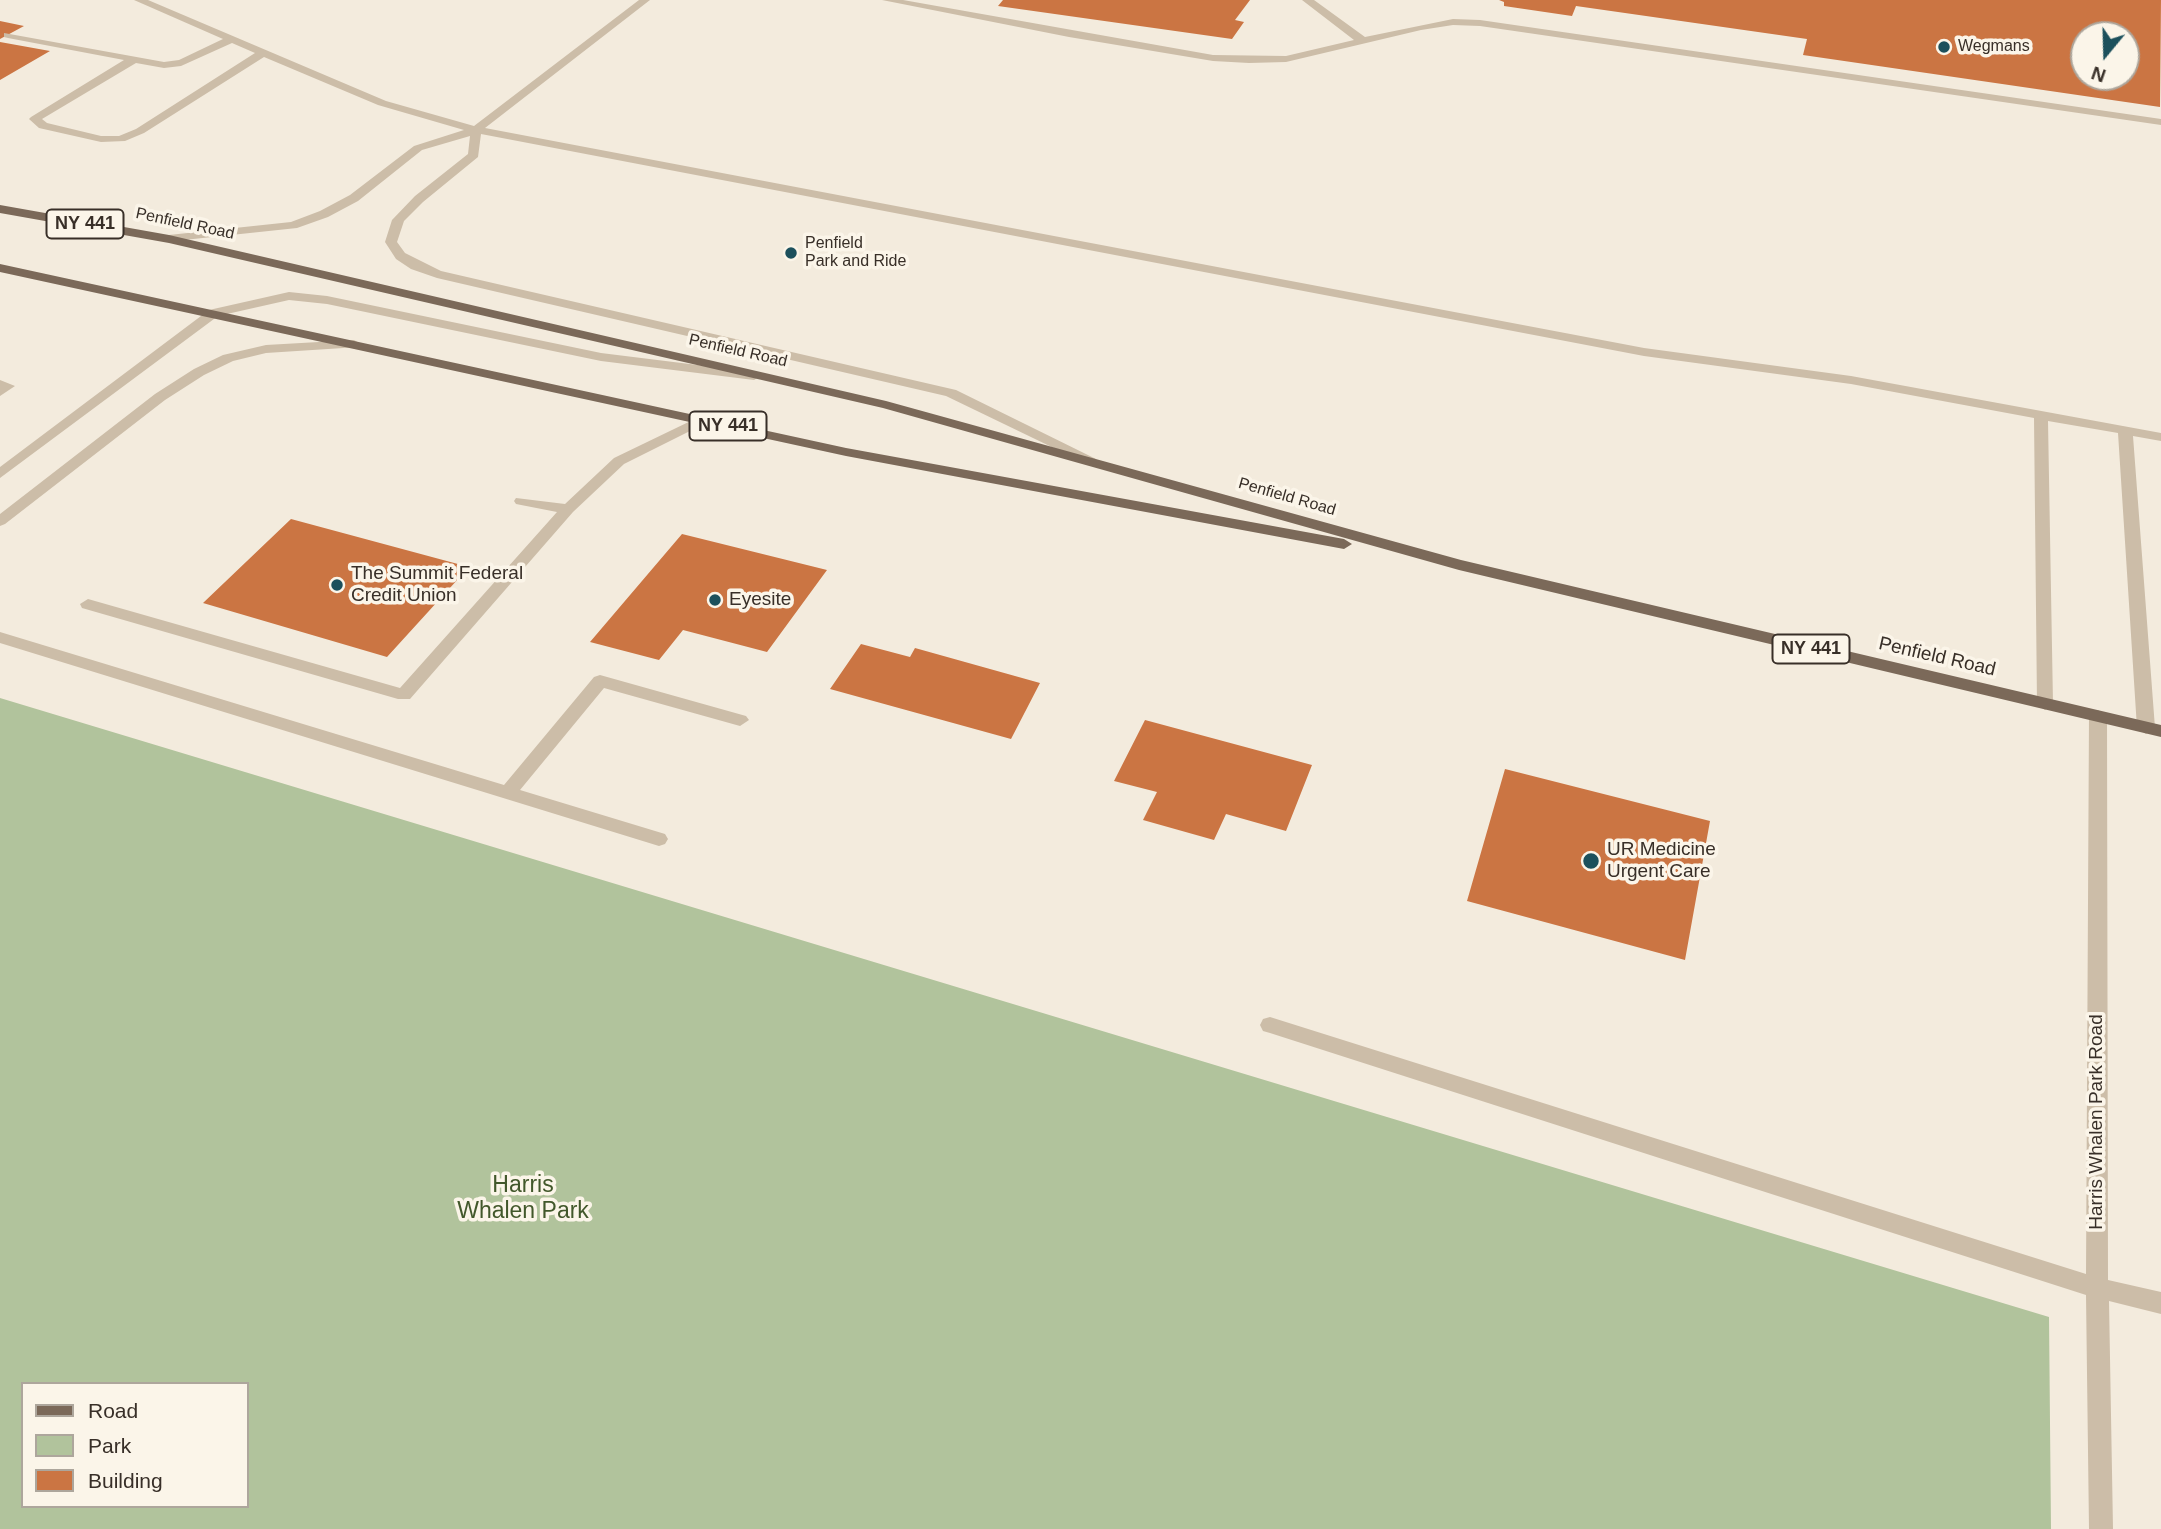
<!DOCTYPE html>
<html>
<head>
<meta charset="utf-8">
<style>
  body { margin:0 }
  #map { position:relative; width:2161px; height:1529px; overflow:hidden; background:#f3ebdd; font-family:Helvetica,sans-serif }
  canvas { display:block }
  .legend { position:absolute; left:21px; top:1382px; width:228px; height:126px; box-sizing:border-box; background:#fbf5e9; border:2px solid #ada69c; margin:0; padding:9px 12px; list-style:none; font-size:21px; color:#382f28 }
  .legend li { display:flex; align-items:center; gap:14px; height:35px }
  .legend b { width:35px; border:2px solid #ada69c }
  .north { position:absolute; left:2070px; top:21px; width:70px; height:70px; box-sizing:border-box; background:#fbf5e9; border:2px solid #ada69c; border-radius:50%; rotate:199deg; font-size:19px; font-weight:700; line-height:28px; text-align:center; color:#382f28 }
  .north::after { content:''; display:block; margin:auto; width:24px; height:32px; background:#1c505c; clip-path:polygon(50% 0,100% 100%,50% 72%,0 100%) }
</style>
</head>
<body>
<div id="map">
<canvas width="2161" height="1529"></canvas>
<ul class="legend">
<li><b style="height:9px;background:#7b6959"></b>Road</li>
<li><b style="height:19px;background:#b1c39c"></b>Park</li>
<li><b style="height:19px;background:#cb7543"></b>Building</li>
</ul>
<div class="north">N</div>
</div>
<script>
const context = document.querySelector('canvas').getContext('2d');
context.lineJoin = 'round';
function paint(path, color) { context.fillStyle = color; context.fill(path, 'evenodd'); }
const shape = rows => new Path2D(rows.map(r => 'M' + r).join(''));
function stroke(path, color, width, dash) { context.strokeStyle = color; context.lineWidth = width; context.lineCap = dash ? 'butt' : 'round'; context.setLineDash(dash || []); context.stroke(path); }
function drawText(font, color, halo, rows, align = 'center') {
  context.font = font + ' Helvetica,sans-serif'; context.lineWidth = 7; context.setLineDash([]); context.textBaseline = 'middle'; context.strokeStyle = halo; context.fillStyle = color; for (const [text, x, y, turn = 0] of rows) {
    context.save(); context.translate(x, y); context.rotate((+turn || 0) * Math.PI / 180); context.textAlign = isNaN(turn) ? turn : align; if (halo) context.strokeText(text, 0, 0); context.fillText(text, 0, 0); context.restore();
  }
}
const green = shape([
  [0,698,2049,1317,2051,1529,0,1529],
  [23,1384,247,1384,247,1506,23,1506]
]);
const building = shape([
  [1003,0,1250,0,1235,20,1244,22,1232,39,998,6],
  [1499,0,2161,0,2160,107,1803,55,1807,39,1576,6,1572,16,1504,6,1504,2],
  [2084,35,2126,35,2126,77,2084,77],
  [0,21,24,26,0,39],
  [0,42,50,51,0,80],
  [291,519,469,567,387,657,203,603],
  [682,534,827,570,767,652,683,630,659,660,590,642],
  [861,644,910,657,915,648,1040,683,1011,739,830,689],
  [1145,720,1312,765,1286,831,1226,814,1214,840,1143,820,1157,792,1114,781],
  [1505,769,1710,821,1685,960,1467,901]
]);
const minor = shape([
  [134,0,148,0,386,101,474,126,639,0,650,0,485,128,1644,348,1851,376,2161,433,2161,441,2133,436,2155,728,2146,734,2137,728,2118,433,2048,421,2053,704,2045,710,2037,704,2034,418,1851,384,1644,356,481,134,478,157,423,202,404,221,397,242,405,253,441,271,956,390,1096,459,1098,462,1096,465,1091,466,946,396,437,278,411,269,396,259,385,242,392,220,415,196,468,154,470,136,422,150,358,201,328,217,297,228,165,242,163,239,169,235,291,222,320,211,350,195,414,146,464,130,378,105,264,57,144,133,125,141,101,142,39,128,29,119,31,117,124,60,8,38,4,37,4,33,164,62,179,60,223,39,134,0],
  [232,43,255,53,136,129,119,136,101,136,47,123,42,119,136,63,164,68,181,66,232,43],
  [882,0,903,0,1213,55,1286,56,1354,40,1302,0,1314,0,1365,37,1453,19,1480,20,2161,119,2161,125,1480,26,1453,25,1421,30,1286,62,1249,63,1213,61,1069,37,882,0],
  [289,292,327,296,601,353,754,372,761,376,754,380,601,361,327,304,289,300,218,316,0,478,0,467,209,310,289,292],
  [354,340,361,344,359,347,266,353,233,361,204,375,165,400,5,524,0,526,0,514,155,394,194,369,223,355,266,345,354,340],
  [0,380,15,386,0,396,0,380],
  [701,416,706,417,706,423,624,464,573,512,410,699,398,699,82,608,80,604,88,599,400,688,557,512,516,504,514,501,516,498,565,504,614,458,701,416],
  [0,632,504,785,594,677,600,675,746,716,749,720,740,726,604,688,520,790,665,834,668,839,665,844,659,846,0,643,0,632],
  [2098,710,2107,716,2108,1280,2161,1292,2161,1314,2109,1301,2113,1529,2089,1529,2086,1295,1270,1033,1263,1031,1260,1025,1263,1019,1270,1017,2086,1274,2089,716,2098,710]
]);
const major = shape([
  [0,205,169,235,886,401,1461,560,2161,725,2161,737,1459,570,883,408,169,243,0,213,0,205],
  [0,264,846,448,1344,539,1352,544,1344,549,846,456,0,272,0,264]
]);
const markers = [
  [1944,47,7,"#1c505c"],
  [791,253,7,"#1c505c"],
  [337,585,7,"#1c505c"],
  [715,600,7,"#1c505c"],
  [1591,861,9,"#1c505c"]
];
const farPoinames = [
  ["Wegmans",1958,47],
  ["Penfield",805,244],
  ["Park and Ride",805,262]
];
const farStreetnames = [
  ["Penfield Road",185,224,12],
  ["Penfield Road",738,351,13],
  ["Penfield Road",1287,497,16]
];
const shields = [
  [85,224,77],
  [728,426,77],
  [1811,649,77]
];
const shieldNames = [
  ["NY 441",85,224],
  ["NY 441",728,426],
  ["NY 441",1811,649]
];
const poiNames = [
  ["The Summit Federal",351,574],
  ["Credit Union",351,596],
  ["Eyesite",729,600],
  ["UR Medicine",1607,850],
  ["Urgent Care",1607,872]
];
const streetNames = [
  ["Penfield Road",1937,657,13],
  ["Harris Whalen Park Road",2097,1122,-90]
];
const nearParknames = [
  ["Harris",523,1186],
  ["Whalen Park",523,1212]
];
paint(green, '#b1c39c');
paint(building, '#cb7543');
paint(minor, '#ccbda8');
paint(major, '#7b6959');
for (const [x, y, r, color] of markers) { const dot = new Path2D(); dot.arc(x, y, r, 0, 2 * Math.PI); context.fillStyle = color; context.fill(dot); stroke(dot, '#fbf5e9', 2.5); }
drawText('16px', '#382f28', '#fbf5e9', farPoinames, 'left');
drawText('16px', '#382f28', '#fbf5e9', farStreetnames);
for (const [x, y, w] of shields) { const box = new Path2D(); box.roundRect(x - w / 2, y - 14.5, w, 29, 5); context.fillStyle = '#fbf5e9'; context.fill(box); stroke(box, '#382f28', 2); }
drawText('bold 18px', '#382f28', null, shieldNames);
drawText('19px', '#382f28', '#fbf5e9', poiNames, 'left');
drawText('19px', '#382f28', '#fbf5e9', streetNames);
drawText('23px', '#42582b', '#fbf5e9', nearParknames);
</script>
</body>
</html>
